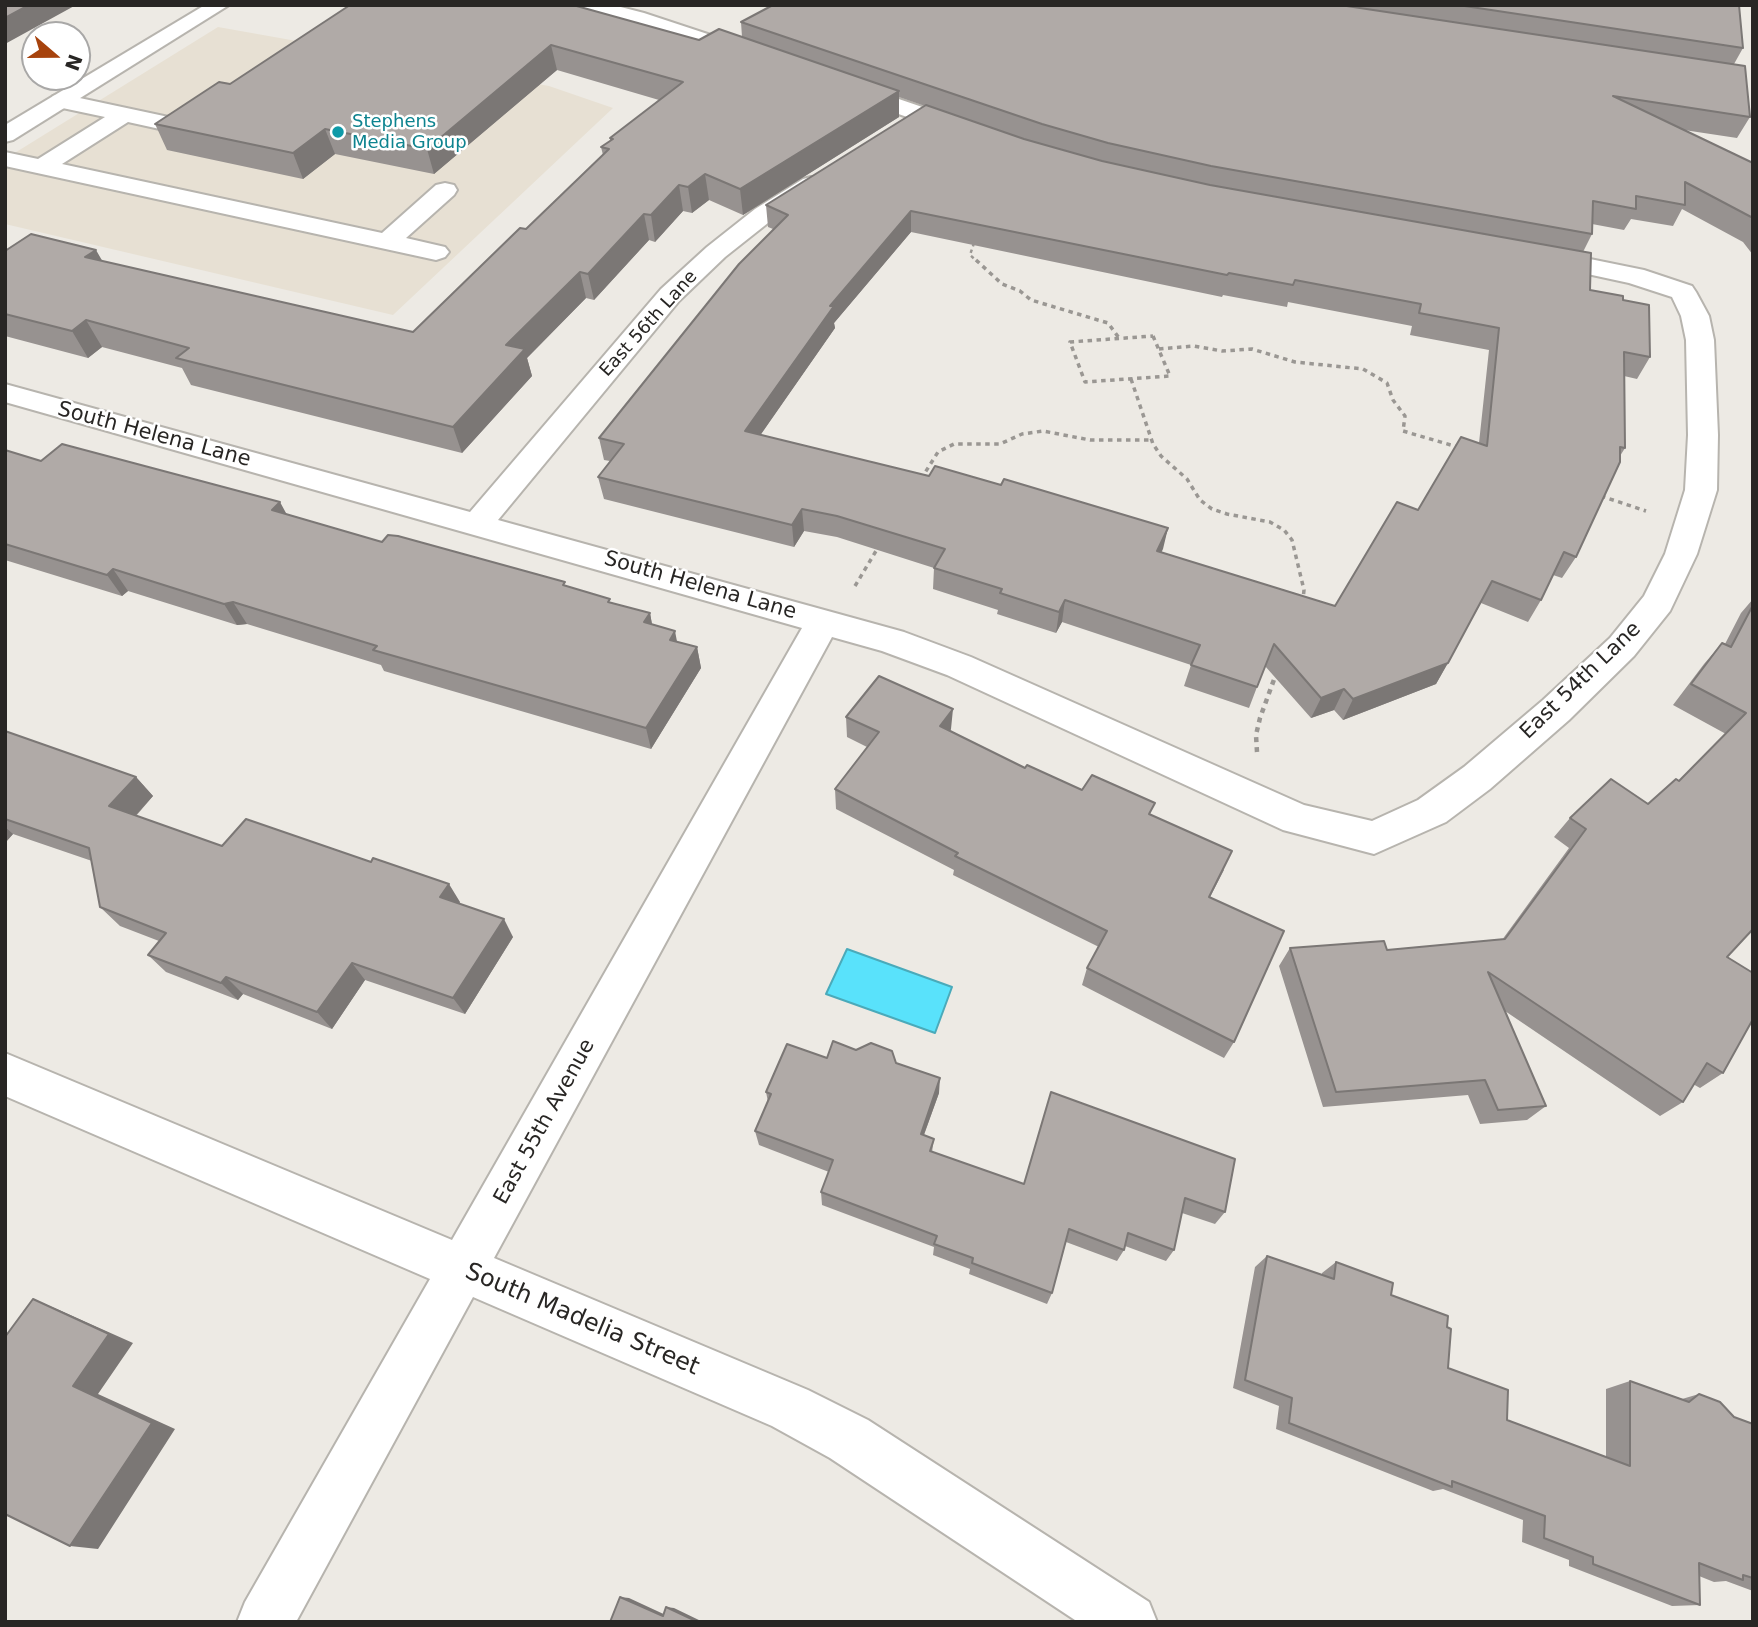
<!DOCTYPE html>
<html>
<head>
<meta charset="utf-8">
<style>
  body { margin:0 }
  #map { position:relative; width:1758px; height:1627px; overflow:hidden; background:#edeae4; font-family:"DejaVu Sans",sans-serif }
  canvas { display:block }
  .frame { position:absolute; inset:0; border:7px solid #282624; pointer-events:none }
  .north { position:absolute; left:21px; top:21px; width:70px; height:70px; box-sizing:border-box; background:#fff; border:2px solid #a9a8a7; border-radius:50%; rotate:110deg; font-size:19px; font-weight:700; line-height:28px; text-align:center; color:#282624 }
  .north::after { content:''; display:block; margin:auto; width:24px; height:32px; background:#a7430d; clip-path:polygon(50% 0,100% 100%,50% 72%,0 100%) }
</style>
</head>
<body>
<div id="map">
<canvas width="1758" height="1627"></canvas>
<div class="frame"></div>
<div class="north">N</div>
</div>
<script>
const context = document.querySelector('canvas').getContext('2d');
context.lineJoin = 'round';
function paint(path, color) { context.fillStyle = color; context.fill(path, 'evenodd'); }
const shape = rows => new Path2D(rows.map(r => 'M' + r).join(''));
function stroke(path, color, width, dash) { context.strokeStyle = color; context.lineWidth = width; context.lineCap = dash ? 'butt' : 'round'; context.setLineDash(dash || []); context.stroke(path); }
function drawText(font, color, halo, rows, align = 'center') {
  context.font = font + ' "DejaVu Sans",sans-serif'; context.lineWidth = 5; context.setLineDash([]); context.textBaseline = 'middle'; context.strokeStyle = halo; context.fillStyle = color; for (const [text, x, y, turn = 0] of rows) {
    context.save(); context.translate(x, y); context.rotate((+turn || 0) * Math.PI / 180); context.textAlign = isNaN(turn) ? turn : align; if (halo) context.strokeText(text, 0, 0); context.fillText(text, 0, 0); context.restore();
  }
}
const built = shape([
  [218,27,549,86,613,108,393,315,5,224,5,159]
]);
const water = shape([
  [847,949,952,987,935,1033,826,994,847,949]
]);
const pathFar2 = shape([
  [974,243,970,255,978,262]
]);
const pathFar1 = shape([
  [976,260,1002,284,1020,291,1031,300,1108,323,1119,338],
  [1153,336,1170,376,1085,382,1070,342,1153,336],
  [1159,349,1194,346,1222,351,1252,349,1295,362,1363,369,1387,383,1393,400,1405,416,1403,431,1461,448],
  [1131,379,1153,444,1161,456,1187,479,1200,500,1212,509,1227,514,1270,522,1284,530,1292,540,1304,590,1303,600],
  [921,479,938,452,954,444,1000,444,1022,434,1043,431,1090,440,1152,440],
  [1601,496,1646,511],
  [855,586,879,546]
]);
const path = shape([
  [1257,752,1256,735,1260,718,1276,674]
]);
const minor = shape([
  [576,5,613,5,644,13,759,51,763,55,759,59,752,61,745,59,631,22,579,9,576,5],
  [849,82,972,124,975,129,972,134,956,134,841,94,838,89,841,84,849,82],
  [61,94,178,119,186,121,189,126,186,131,178,133,128,122,62,164,382,233,436,185,445,183,454,185,457,190,454,195,406,238,445,247,449,252,445,257,436,260,5,166,5,152,38,159,105,117,53,106,50,101,53,96,61,94],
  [811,177,819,179,823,184,819,189,773,219,725,257,679,301,498,520,904,632,971,657,1304,805,1372,821,1418,800,1464,767,1543,700,1610,638,1644,596,1665,554,1685,490,1688,435,1686,340,1681,316,1672,297,1629,283,1532,262,1528,257,1532,252,1541,249,1644,270,1692,286,1696,292,1709,316,1714,340,1718,435,1717,490,1697,554,1670,611,1634,656,1569,720,1490,789,1446,822,1374,854,1283,830,947,675,882,651,832,637,494,1258,808,1390,868,1420,1149,1602,1157,1622,1078,1622,830,1458,772,1426,473,1297,296,1622,237,1622,245,1602,430,1279,5,1096,5,1053,452,1240,802,628,5,402,5,384,470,512,661,289,707,247,755,209,803,179,811,177]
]);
const major = shape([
  [205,5,229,5,13,140,5,142,5,125,205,5]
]);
const wall = shape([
  [350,5,699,40,742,37,741,22,773,5,1739,5,1743,48,1734,64,1750,117,1737,138,1684,130,1753,163,1753,255,1743,242,1682,209,1673,226,1631,219,1624,230,1592,224,1592,234,1583,252,1590,290,1623,300,1650,357,1637,379,1624,376,1625,448,1620,456,1576,557,1562,578,1553,575,1541,600,1528,622,1481,603,1436,684,1343,720,1334,710,1311,718,1265,666,1249,708,1184,686,1191,665,1062,622,1056,633,997,614,998,610,933,589,934,568,837,537,804,531,794,547,604,499,598,477,610,461,604,460,599,438,773,229,768,227,766,205,925,106,899,97,899,117,743,215,709,200,692,213,683,211,655,242,649,240,594,300,586,298,527,358,532,376,462,453,191,385,182,368,102,347,88,358,5,336,5,251,102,261,413,332,526,229,603,155,601,147,610,141,610,138,659,100,557,70,434,174,335,154,303,179,167,150,155,124,230,84],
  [911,232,1222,297,1223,295,1287,307,1288,302,1412,326,1410,335,1489,350,1479,443,1418,510,1335,606,1161,552,1168,528,1001,485,929,476,760,435,835,328,834,323],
  [5,450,41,461,287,514,382,542,566,586,611,603,650,613,652,625,677,642,697,647,701,668,651,749,384,671,381,665,247,624,237,625,128,591,122,596,5,560],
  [1753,599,1753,929,1727,957,1723,1073,1700,1088,1693,1084,1683,1102,1660,1116,1505,1011,1546,1106,1527,1120,1480,1124,1468,1095,1323,1107,1279,966,1290,948,1387,950,1502,940,1569,848,1554,837,1570,818,1648,804,1679,781,1726,734,1673,705,1704,664,1722,643,1725,644,1741,613],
  [846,717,951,729,950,731,1025,768,1151,815,1224,870,1210,897,1234,1042,1224,1058,1082,985,1087,968,1099,947,953,875,954,870,836,809,835,789,867,747,847,737],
  [5,731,136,777,153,796,136,816,222,846,460,902,459,904,513,937,465,1014,365,980,332,1029,243,994,238,1000,166,972,148,955,159,941,120,926,100,907,92,861,13,834,5,843],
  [856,1050,896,1063,939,1093,924,1135,934,1139,932,1152,1024,1184,1051,1092,1225,1212,1215,1224,1182,1213,1174,1250,1166,1261,1125,1246,1124,1250,1117,1261,1066,1242,1052,1293,1047,1304,969,1274,970,1269,933,1255,934,1247,822,1205,821,1192,829,1172,759,1145,755,1131,768,1102,766,1092,827,1058],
  [1267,1256,1322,1275,1322,1273,1336,1262,1447,1327,1448,1368,1507,1420,1606,1457,1606,1389,1630,1381,1682,1399,1699,1394,1734,1417,1753,1424,1753,1591,1726,1581,1714,1582,1699,1576,1700,1605,1672,1606,1569,1566,1569,1560,1522,1542,1523,1520,1443,1489,1433,1491,1276,1429,1279,1406,1233,1388,1255,1267]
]);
const shadedWall = shape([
  [29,5,76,5,5,44,5,18],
  [551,45,557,70,434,174,427,149],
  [899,91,899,117,743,215,740,189],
  [325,129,335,154,303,179,293,153],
  [705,174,709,200,692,213,688,187],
  [679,185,683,211,655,242,651,215],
  [911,211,911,232,834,323,835,328,748,453,745,431,830,306],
  [644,214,649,240,594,300,588,274],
  [96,250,111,276,85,257],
  [580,272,586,298,527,358,532,376,462,453,453,427,506,345],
  [86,320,102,347,88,358,72,331],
  [280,502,292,524,272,510],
  [802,509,804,531,794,547,792,525],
  [1168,528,1163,549,1152,572,1157,551],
  [113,569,128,591,122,596,107,575],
  [1065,600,1062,622,1056,633,1059,612],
  [233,602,247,624,237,625,224,604],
  [650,613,654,635,644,622],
  [675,631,679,652,670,640],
  [697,647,701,668,651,749,646,728],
  [1448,663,1436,684,1343,720,1353,699],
  [1344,689,1334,710,1311,718,1321,698],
  [953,709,951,729,939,746,940,726],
  [136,777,153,796,127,825,109,806],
  [5,827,13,834,5,843],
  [449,884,460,902,451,915,440,897],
  [504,919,513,937,465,1014,453,998],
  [352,963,365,980,332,1029,317,1012],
  [226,977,243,994,238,1000,221,983],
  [940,1078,939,1093,919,1148,921,1134],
  [33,1299,59,1310,133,1343,98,1394,175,1429,98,1549,70,1546,73,1386],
  [620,1597,629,1598,670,1617,663,1616],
  [666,1607,674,1608,703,1622,698,1622]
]);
const building = shape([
  [5,5,29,5,5,18,5,5],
  [350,5,573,5,699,40,719,29,899,91,740,189,705,174,688,187,679,185,651,215,644,214,588,274,580,272,506,345,525,349,453,427,176,358,189,348,86,320,72,331,5,314,5,251,31,234,96,250,85,257,413,332,520,228,526,229,609,149,601,147,613,139,610,138,683,82,551,45,427,149,325,129,293,153,155,124,219,82,230,84,350,5],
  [773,5,1340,5,1745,66,1750,117,1613,96,1753,163,1753,218,1685,182,1685,205,1636,196,1636,209,1593,201,1592,234,1211,166,1108,143,1042,124,741,22,773,5],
  [1458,5,1739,5,1743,48,1458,5],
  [926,105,1024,139,1102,161,1210,185,1591,253,1590,290,1623,296,1623,300,1649,305,1650,357,1624,352,1625,448,1620,447,1620,462,1576,557,1564,552,1541,600,1492,581,1448,663,1353,699,1344,689,1321,698,1274,644,1257,687,1191,665,1200,645,1065,600,1059,612,1000,593,1002,589,934,568,945,549,837,516,802,509,792,525,598,477,624,444,599,438,739,264,788,215,766,205,926,105],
  [911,211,1227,275,1229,273,1293,285,1295,280,1421,304,1419,313,1499,328,1487,446,1461,437,1418,510,1397,502,1335,606,1157,551,1168,528,1004,479,1001,485,935,466,929,476,745,431,834,306,830,306,911,211],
  [62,444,280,502,272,510,382,542,388,535,398,536,565,582,563,585,610,599,608,602,650,613,644,622,675,631,670,640,697,647,646,728,373,650,377,646,233,602,224,604,113,569,107,575,5,544,5,450,41,461,62,444],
  [1753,605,1753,929,1727,957,1753,973,1753,1019,1723,1073,1707,1063,1683,1102,1488,972,1546,1106,1498,1110,1485,1080,1336,1092,1290,948,1384,941,1387,950,1505,939,1586,829,1570,818,1611,779,1648,804,1676,779,1679,781,1746,713,1691,684,1722,643,1731,647,1753,605],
  [879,676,953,709,940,726,1025,768,1027,765,1082,790,1092,775,1155,803,1149,814,1232,851,1209,897,1284,931,1234,1042,1087,968,1107,931,955,856,958,853,835,789,879,732,846,717,879,676],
  [5,731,136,777,109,806,222,846,246,819,371,862,373,858,449,884,440,897,504,919,453,998,352,963,317,1012,226,977,221,983,148,955,166,933,100,907,89,848,5,819,5,731],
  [833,1041,856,1050,871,1043,892,1051,896,1063,940,1078,921,1134,934,1139,930,1151,1024,1184,1051,1092,1235,1159,1225,1212,1185,1198,1174,1250,1128,1233,1124,1250,1069,1229,1052,1293,972,1263,973,1258,934,1244,937,1236,821,1192,833,1160,755,1131,771,1094,766,1092,787,1044,827,1058,833,1041],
  [1267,1256,1334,1279,1336,1262,1393,1283,1391,1295,1448,1316,1447,1327,1451,1329,1448,1368,1508,1390,1507,1420,1630,1466,1630,1381,1689,1402,1699,1394,1720,1402,1734,1417,1753,1424,1753,1578,1743,1575,1743,1580,1699,1563,1700,1605,1593,1564,1593,1557,1544,1538,1545,1516,1452,1481,1452,1487,1289,1423,1292,1398,1245,1380,1267,1256],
  [33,1299,109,1334,73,1386,152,1423,70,1546,5,1514,5,1337,33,1299],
  [620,1597,663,1616,666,1607,698,1622,610,1622,620,1597]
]);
const markers = [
  [338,132,7,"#0f9aa8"]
];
const farCulturenames = [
  ["Stephens",352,122],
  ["Media Group",352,143]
];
const farStreetnames = [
  ["East 56th Lane",649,324,-48]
];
const streetNames = [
  ["South Helena Lane",154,435,15],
  ["South Helena Lane",700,586,16],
  ["East 54th Lane",1581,681,-44],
  ["East 55th Avenue",545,1122,-61]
];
const nearStreetnames = [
  ["South Madelia Street",582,1320,23]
];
paint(built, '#e7e0d3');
paint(water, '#59e2fb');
stroke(water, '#4aaaba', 2);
stroke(minor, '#b7b4ae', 4);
stroke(major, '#b7b4ae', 4);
stroke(pathFar2, '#9a9793', 2.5, [3.5, 3.5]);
stroke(pathFar1, '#9a9793', 3.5, [4.5, 4.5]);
stroke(path, '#9a9793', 4.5, [5, 5]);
paint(minor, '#fff');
paint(major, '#fff');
paint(wall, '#979290');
paint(shadedWall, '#7b7775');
paint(building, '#b0aaa7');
stroke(building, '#7b7775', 2);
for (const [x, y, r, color] of markers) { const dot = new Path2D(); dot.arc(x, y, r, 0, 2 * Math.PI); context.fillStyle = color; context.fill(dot); stroke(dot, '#fff', 2.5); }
drawText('18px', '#0d838f', '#fff', farCulturenames, 'left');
drawText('18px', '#282624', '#fff', farStreetnames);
drawText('21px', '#282624', '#fff', streetNames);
drawText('24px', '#282624', '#fff', nearStreetnames);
</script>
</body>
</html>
